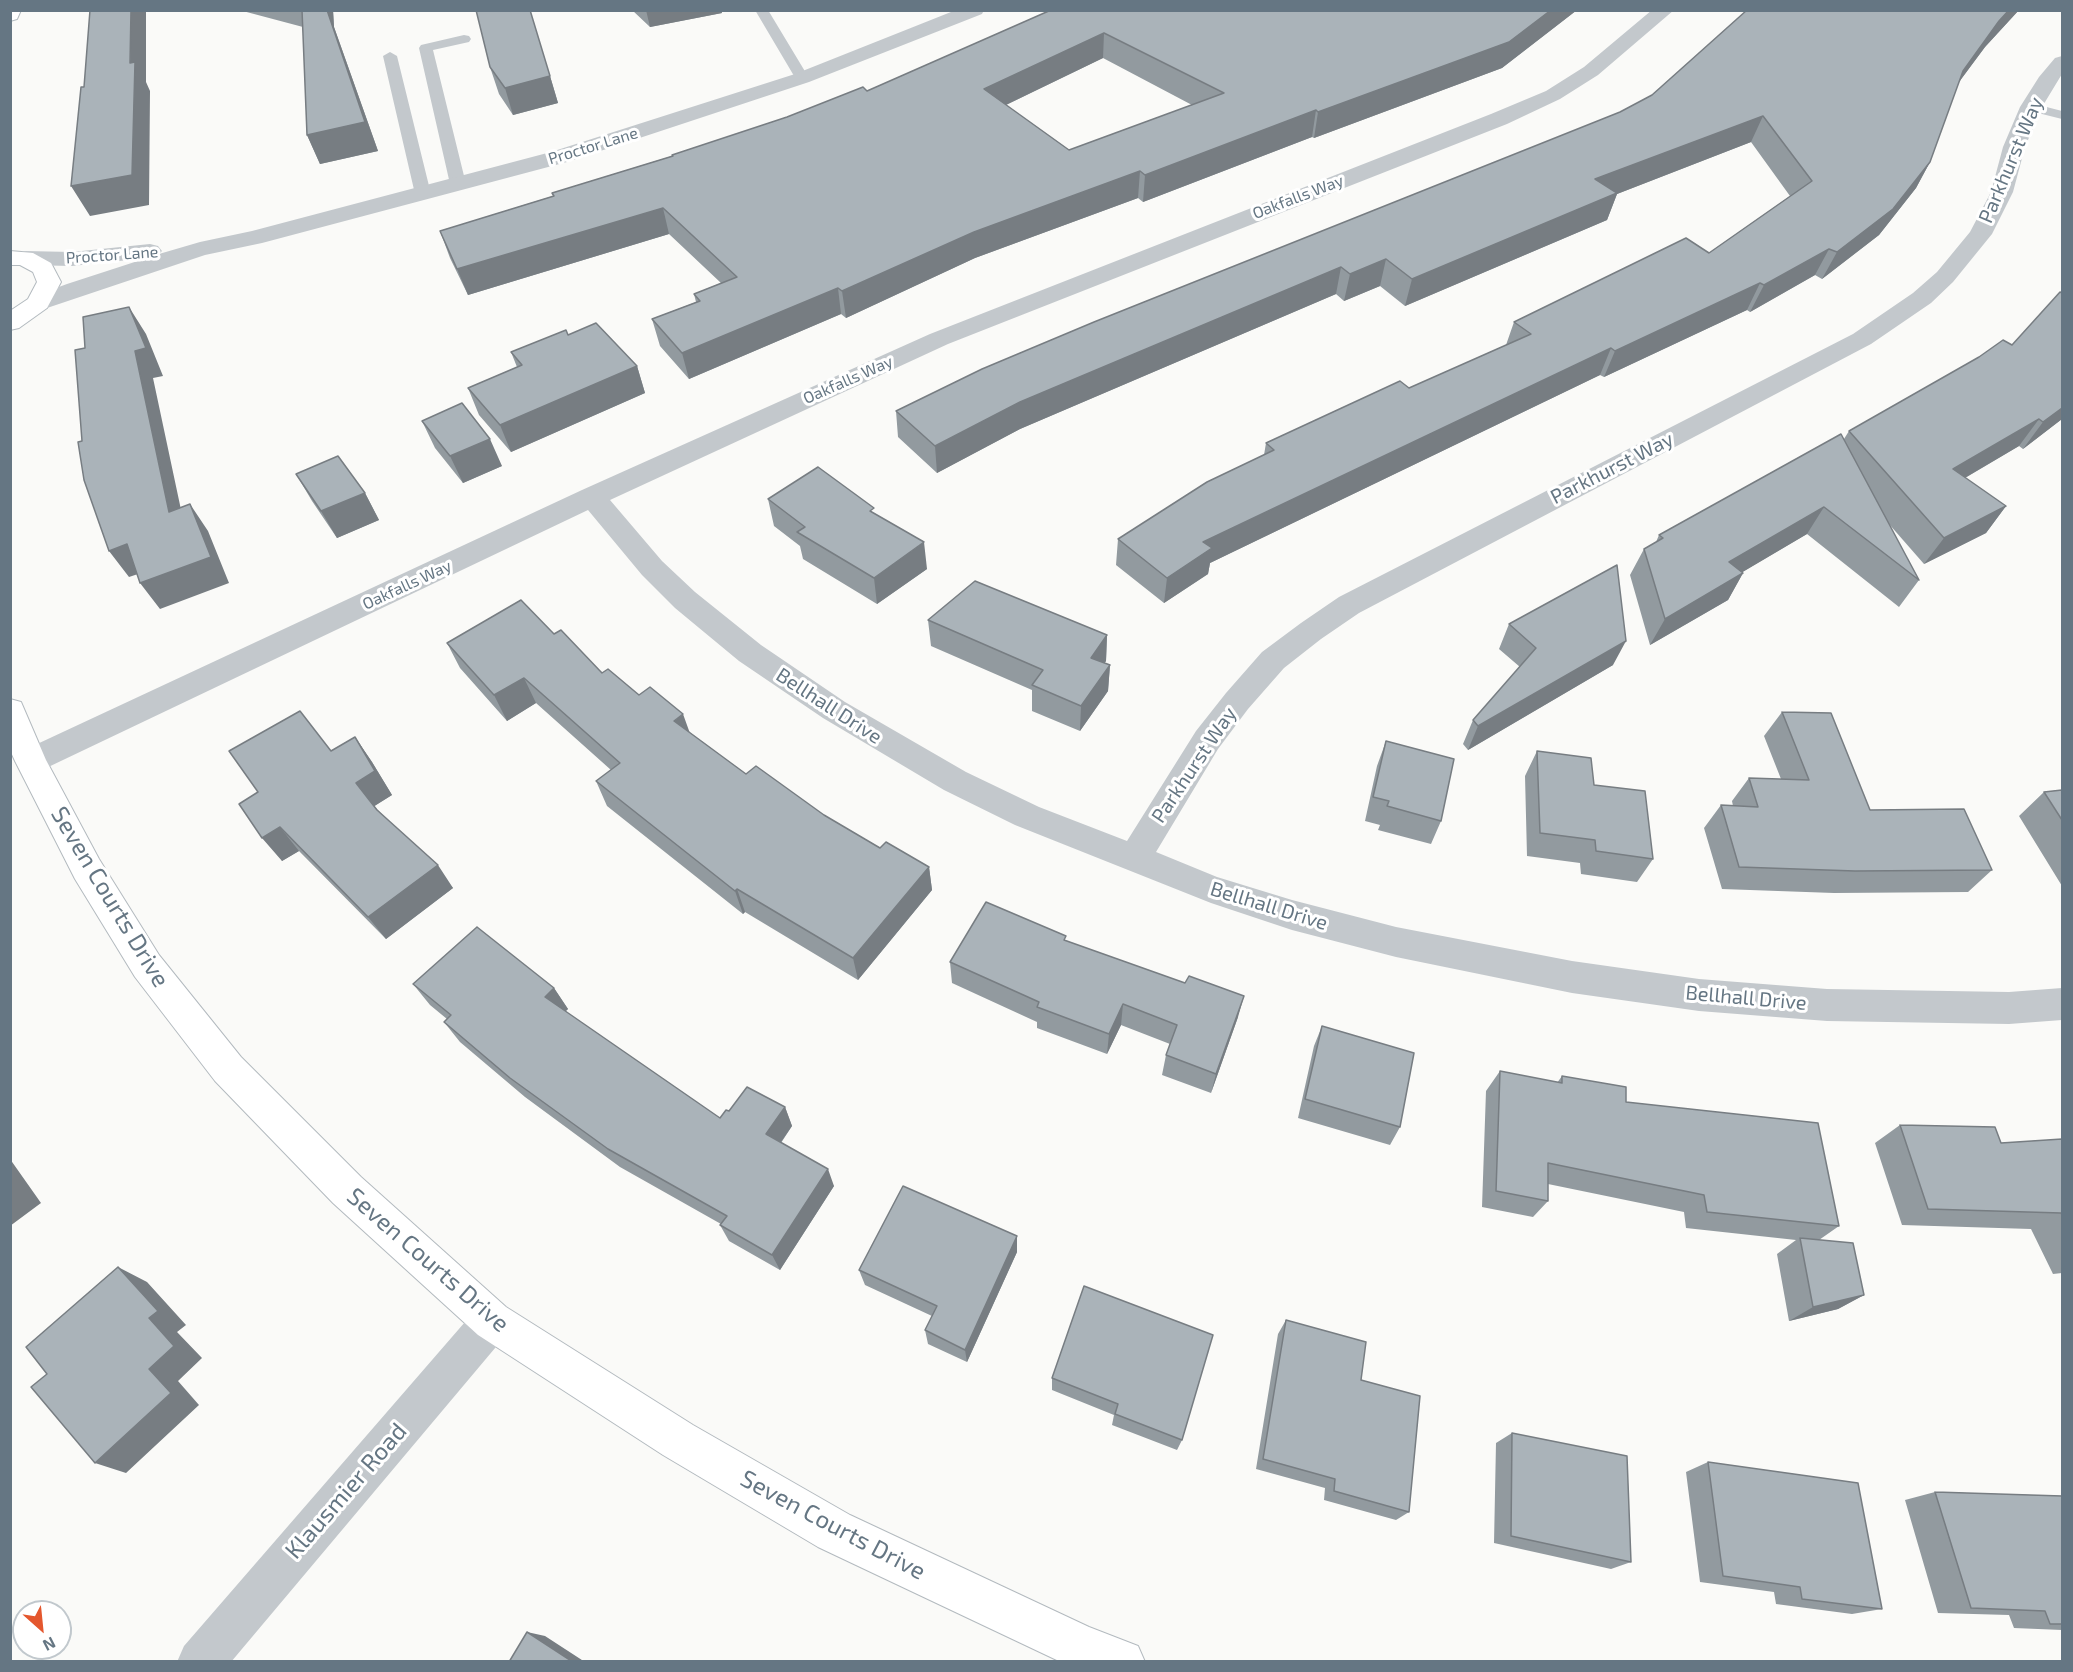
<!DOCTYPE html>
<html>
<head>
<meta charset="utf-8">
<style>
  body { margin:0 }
  #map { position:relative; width:2073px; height:1672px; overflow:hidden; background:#fafaf8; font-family:"Exo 2",sans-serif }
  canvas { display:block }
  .frame { position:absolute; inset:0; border:12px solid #657683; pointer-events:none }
  .north { position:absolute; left:12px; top:1600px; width:60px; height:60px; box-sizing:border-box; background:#fff; border:2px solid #c1c8cd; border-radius:50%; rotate:153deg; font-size:16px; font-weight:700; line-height:24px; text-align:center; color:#657683 }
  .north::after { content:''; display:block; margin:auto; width:21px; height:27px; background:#e4572e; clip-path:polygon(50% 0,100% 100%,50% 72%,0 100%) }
</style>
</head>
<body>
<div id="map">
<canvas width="2073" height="1672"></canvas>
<div class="frame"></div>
<div class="north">N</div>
</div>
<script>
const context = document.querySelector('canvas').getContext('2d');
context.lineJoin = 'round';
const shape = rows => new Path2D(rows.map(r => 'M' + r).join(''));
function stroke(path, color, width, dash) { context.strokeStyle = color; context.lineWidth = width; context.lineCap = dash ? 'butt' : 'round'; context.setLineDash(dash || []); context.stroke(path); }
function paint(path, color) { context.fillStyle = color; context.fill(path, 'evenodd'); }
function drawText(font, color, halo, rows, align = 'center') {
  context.font = font + ' "Exo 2",sans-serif'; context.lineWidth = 6; context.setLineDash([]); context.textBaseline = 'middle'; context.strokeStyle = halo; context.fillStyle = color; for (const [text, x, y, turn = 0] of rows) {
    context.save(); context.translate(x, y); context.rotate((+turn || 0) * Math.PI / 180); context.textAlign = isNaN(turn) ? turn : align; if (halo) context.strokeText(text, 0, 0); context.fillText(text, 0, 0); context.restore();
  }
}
const lane = shape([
  [755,10,768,10,809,78,807,81,797,81,755,10],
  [464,35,469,36,471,39,469,42,433,50,466,184,458,189,450,184,419,48,421,45,464,35],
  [390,52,397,56,431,194,423,199,415,194,383,56,390,52],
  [2031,103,2062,111,2062,119,2026,110,2024,107,2031,103]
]);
const street = shape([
  [956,10,984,10,982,14,809,82,567,162,262,243,205,255,47,308,38,310,29,308,26,303,29,298,67,284,147,258,72,266,25,265,17,263,13,258,17,253,25,251,72,252,150,244,158,246,162,251,159,254,200,242,252,231,551,152,795,74,956,10],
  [1652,10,1674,10,1598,75,1560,99,1507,124,948,344,610,500,662,561,695,592,761,645,845,702,966,772,1039,807,1127,841,1196,731,1226,693,1262,652,1301,623,1339,597,1853,334,1913,293,1937,272,1970,232,1991,192,2003,147,2020,107,2039,77,2055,58,2062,56,2062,74,2042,107,2025,147,2013,192,1992,234,1953,282,1931,303,1871,344,1359,613,1321,639,1284,668,1248,709,1218,749,1156,852,1217,877,1292,900,1396,927,1572,961,1699,979,1827,989,2009,992,2062,988,2062,1020,2009,1024,1827,1021,1699,1011,1572,993,1396,957,1292,930,1211,903,1015,825,944,790,823,718,739,661,675,608,642,575,588,510,42,770,31,774,20,770,15,761,20,752,582,490,930,334,1491,114,1546,91,1584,67,1652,10],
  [492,1301,506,1307,512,1321,506,1335,231,1662,177,1662,184,1646,478,1307,492,1301]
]);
const secondary = shape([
  [10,10,21,10,17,19,10,21,10,10],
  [10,251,33,253,51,263,61,282,47,308,19,328,10,330,10,311,28,299,37,282,33,272,20,265,10,265,10,251],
  [10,699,21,702,46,760,99,859,159,955,241,1057,361,1177,506,1307,693,1425,850,1515,1089,1627,1138,1646,1145,1662,1061,1662,818,1547,663,1455,478,1335,333,1203,215,1081,135,977,75,879,15,761,10,750,10,699]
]);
const wall = shape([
  [239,10,333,10,334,27,378,151,320,164,307,135,303,27],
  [632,10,721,10,722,13,650,27],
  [1051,10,1577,10,1502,68,1314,138,1312,137,1143,202,1138,198,975,258,846,318,841,314,689,379,660,346,652,319,696,302,694,294,721,283,669,234,468,295,450,258,440,231,553,196,552,193,672,156,672,155,867,91],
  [1103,58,1192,105,1069,150,1006,105],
  [1747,10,2019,10,1985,47,1958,83,1930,162,1916,188,1879,235,1822,279,1815,275,1750,312,1747,310,1604,377,1600,375,1210,563,1208,574,1164,603,1116,565,1118,539,1264,455,1266,443,1409,388,1506,345,1514,322,1709,253,1790,196,1751,142,1617,194,1607,220,1405,306,1380,286,1344,301,1336,294,1020,429,937,473,898,437,896,411,1620,112,1652,95],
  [490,67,550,76,558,103,513,115,499,94],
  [2062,293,2062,419,2023,449,2019,446,1965,478,2006,506,1986,533,1924,564,1889,524,1919,580,1899,607,1807,534,1742,572,1743,573,1728,600,1650,645,1630,575,1644,549,1656,542,1659,535,1844,439,1849,431,2012,345],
  [568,335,637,366,645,393,511,452,479,415,468,388,517,367,511,352],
  [422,421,502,466,463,483,435,448],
  [296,474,365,493,379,520,337,538,312,501],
  [768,499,875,514,927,569,877,604,803,559,800,546,774,526],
  [928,620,1107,635,1106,661,1104,663,1110,665,1108,691,1080,731,1032,711,1032,690,931,646],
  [1509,624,1613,665,1468,750,1463,744,1473,720,1520,667,1499,649],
  [554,634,602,673,639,695,746,774,824,815,880,848,929,867,932,890,858,980,745,912,743,914,607,806,596,781,611,770,536,703,507,721,460,668,447,643],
  [1782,712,1870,810,1992,870,1968,892,1834,893,1722,889,1704,828,1721,805,1733,806,1732,801,1749,778,1781,779,1764,736],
  [355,737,372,762,392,795,374,806,453,888,386,939,299,851,282,861,258,792],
  [1386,741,1441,821,1431,844,1378,830,1380,825,1365,821,1377,766],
  [1537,751,1594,785,1653,859,1637,882,1581,874,1580,863,1527,856,1525,776],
  [2062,790,2062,886,2019,816,2044,792],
  [1066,941,1238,1017,1211,1093,1162,1075,1166,1055,1170,1044,1121,1025,1107,1054,1037,1028,1037,1022,952,983,950,962],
  [413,984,554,988,568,1009,565,1011,720,1118,729,1111,785,1107,792,1126,781,1143,834,1186,780,1270,729,1241,720,1225,721,1224,620,1167,525,1097,460,1042,444,1022,447,1019,430,1005],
  [1322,1026,1400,1127,1390,1145,1298,1118,1314,1046],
  [1500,1071,1557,1083,1562,1076,1626,1102,1839,1226,1819,1240,1864,1295,1838,1309,1789,1321,1777,1254,1796,1240,1686,1228,1684,1212,1548,1184,1548,1201,1533,1217,1482,1207,1486,1091],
  [1900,1125,2001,1143,2062,1139,2062,1273,2053,1274,2031,1229,1902,1225,1875,1143],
  [1017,1236,1017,1252,967,1362,928,1344,925,1330,932,1316,865,1285,859,1270],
  [1084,1286,1182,1440,1177,1450,1112,1425,1114,1415,1052,1390,1052,1378],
  [1286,1320,1361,1380,1409,1512,1396,1520,1324,1500,1325,1488,1256,1469,1278,1334],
  [1512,1433,1631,1562,1611,1569,1494,1543,1496,1443],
  [1708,1462,1882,1609,1852,1614,1776,1604,1774,1592,1700,1582,1686,1472],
  [1935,1492,2062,1496,2062,1630,2014,1628,2009,1615,1938,1613,1905,1500]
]);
const shadedWall = shape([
  [131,10,146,10,146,82,150,91,149,205,90,216,71,186,130,63],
  [327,10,333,10,334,27,378,151,320,164,307,135],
  [646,10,721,10,722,13,650,27],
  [1551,10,1577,10,1502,68,1314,138,1318,112],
  [2009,10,2019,10,1985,47,1948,97,1963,71,1999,21],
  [1104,33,1103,58,985,115,984,89],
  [550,76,558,103,513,115,505,88],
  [1316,110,1312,137,1143,202,1145,175],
  [1763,116,1751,142,1617,194,1607,220,1405,306,1412,279,1595,179],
  [1930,162,1916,188,1879,235,1822,279,1837,252],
  [1140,171,1138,198,975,258,846,318,842,291,974,232],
  [663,208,669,234,468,295,457,269],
  [1829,249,1815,275,1750,312,1764,285],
  [1386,259,1380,286,1344,301,1350,274],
  [1341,267,1336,294,1020,429,937,473,935,446,1020,402],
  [1760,283,1747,310,1604,377,1615,351],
  [838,288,841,314,689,379,682,353],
  [129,307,146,334,163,376,153,378,187,538,169,512,135,351],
  [1611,348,1600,375,1210,563,1208,574,1164,603,1167,578,1203,542],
  [637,366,645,393,511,452,500,425],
  [2062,408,2062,419,2023,449,2043,422],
  [2039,419,2019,446,1934,496,1953,469],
  [490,439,502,466,463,483,450,456],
  [365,493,379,520,337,538,321,511],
  [190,504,208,531,229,583,160,609,140,583],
  [2006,506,1986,533,1924,564,1944,538],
  [1824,507,1807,534,1714,589,1729,562],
  [924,542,927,569,877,604,874,578],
  [127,544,147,571,129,577,109,551],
  [1743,573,1728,600,1650,645,1665,619],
  [1107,635,1106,661,1090,683,1091,658],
  [1626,641,1613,665,1468,750,1478,726],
  [1110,665,1108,691,1080,731,1081,706],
  [524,678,536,703,507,721,494,695],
  [683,714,692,739,674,721],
  [355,737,372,762,392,795,373,807,356,783],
  [280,827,299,851,282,861,262,838],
  [438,865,453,888,386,939,368,917],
  [929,867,932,890,858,980,853,958],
  [737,889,745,912,743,914,735,891],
  [554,988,568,1009,559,1018,545,997],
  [1244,996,1238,1017,1211,1093,1216,1074],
  [1123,1004,1121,1025,1107,1054,1109,1034],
  [785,1107,792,1126,774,1152,766,1134],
  [10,1159,41,1203,10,1226],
  [828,1169,834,1186,780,1270,772,1255],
  [1017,1236,1017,1252,967,1362,965,1350],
  [118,1267,147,1282,186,1325,177,1332,202,1358,178,1381,199,1405,126,1473,95,1463,149,1369,149,1318],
  [1864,1295,1838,1309,1789,1321,1813,1307],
  [527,1632,545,1636,585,1662,573,1662]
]);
const building = shape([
  [90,10,131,10,130,63,135,62,132,175,71,186,81,87,84,87,90,10],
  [302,10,327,10,365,122,307,135,302,10],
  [476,10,530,10,550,76,505,88,490,67,476,10],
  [1051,10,1551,10,1509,42,1318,112,1316,110,1145,175,1140,171,974,232,842,291,838,288,682,353,652,319,700,301,694,294,737,277,663,208,457,269,440,231,554,196,552,193,673,156,672,155,787,117,863,87,867,91,1051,10],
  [1104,33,1224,93,1069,150,984,89,1104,33],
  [1747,10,2009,10,1999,21,1963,71,1930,162,1893,209,1837,252,1829,249,1764,285,1760,283,1615,351,1611,348,1203,542,1212,548,1167,578,1118,539,1207,482,1274,450,1266,443,1400,381,1409,388,1531,334,1514,322,1686,238,1709,253,1812,181,1763,116,1595,179,1617,193,1412,279,1386,259,1350,274,1341,267,1020,402,935,446,896,411,982,369,1094,322,1620,112,1652,95,1747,10],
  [2060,292,2062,293,2062,408,2043,422,2039,419,1953,469,2006,506,1944,538,1849,431,1979,357,2003,340,2012,345,2060,292],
  [129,307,146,348,135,351,169,512,190,504,211,557,140,583,127,544,109,551,84,480,78,442,82,441,75,350,85,348,83,317,129,307],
  [596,323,637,366,500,425,468,388,522,365,511,352,566,330,568,335,596,323],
  [462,403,490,439,450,456,422,421,462,403],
  [1841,434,1919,580,1824,507,1729,562,1743,573,1665,619,1644,549,1663,538,1659,535,1841,434],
  [338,456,365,493,321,511,296,474,338,456],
  [818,467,874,508,870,511,924,542,874,578,797,532,805,527,768,499,818,467],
  [1617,565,1626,641,1478,726,1473,720,1536,648,1509,624,1617,565],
  [975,581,1107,635,1091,658,1110,665,1081,706,1032,685,1043,670,928,620,975,581],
  [521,600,554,634,561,630,602,673,608,669,639,695,650,687,683,714,674,721,746,774,756,766,824,815,880,848,886,842,929,867,853,958,737,889,735,891,596,781,620,763,524,678,494,695,447,643,521,600],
  [300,711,331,751,355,737,375,771,356,783,377,810,438,865,368,917,280,827,262,838,239,804,258,792,229,751,300,711],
  [1782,712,1831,713,1870,810,1964,809,1992,870,1855,871,1739,867,1721,805,1758,807,1749,778,1809,780,1782,712],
  [1386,741,1454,759,1441,821,1387,806,1389,801,1373,797,1386,741],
  [1537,751,1591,758,1594,785,1645,791,1653,859,1596,851,1595,840,1540,833,1537,751],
  [2062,790,2062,820,2044,792,2062,790],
  [986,902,1066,936,1064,940,1185,983,1189,976,1244,996,1216,1074,1166,1055,1177,1025,1123,1004,1109,1034,1037,1007,1039,1002,950,962,986,902],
  [477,927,554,988,545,997,720,1118,726,1110,729,1111,747,1087,785,1107,766,1134,828,1169,772,1255,720,1225,727,1216,608,1149,510,1078,444,1022,451,1015,413,984,477,927],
  [1322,1026,1414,1053,1400,1127,1305,1099,1322,1026],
  [1500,1071,1562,1083,1562,1076,1626,1087,1626,1102,1818,1123,1839,1226,1707,1212,1704,1195,1548,1163,1548,1201,1496,1191,1500,1071],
  [1900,1125,1995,1127,2001,1143,2062,1139,2062,1215,2061,1213,1928,1209,1900,1125],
  [903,1186,1017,1236,965,1350,925,1330,937,1306,859,1270,903,1186],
  [1800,1238,1853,1243,1864,1295,1813,1307,1800,1238],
  [118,1267,158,1311,149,1318,174,1346,149,1369,171,1393,95,1463,31,1387,47,1374,26,1347,118,1267],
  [1084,1286,1213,1335,1182,1440,1115,1414,1118,1404,1052,1378,1084,1286],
  [1286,1320,1366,1342,1361,1380,1420,1396,1409,1512,1334,1491,1335,1479,1263,1459,1286,1320],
  [1512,1433,1627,1456,1631,1562,1511,1536,1512,1433],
  [1708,1462,1858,1483,1882,1609,1802,1599,1800,1587,1723,1576,1708,1462],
  [1935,1492,2062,1496,2062,1624,2050,1624,2045,1611,1971,1608,1935,1492],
  [527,1632,573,1662,509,1662,527,1632]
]);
const farStreetnames = [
  ["Proctor Lane",593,146,-17],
  ["Oakfalls Way",1298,197,-21],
  ["Proctor Lane",112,255,-4],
  ["Oakfalls Way",848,380,-24],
  ["Oakfalls Way",407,585,-25]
];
const streetNames = [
  ["Parkhurst Way",2011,160,-67],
  ["Parkhurst Way",1612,468,-27],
  ["Bellhall Drive",829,706,33],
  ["Parkhurst Way",1194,765,-56],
  ["Bellhall Drive",1269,906,17],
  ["Bellhall Drive",1746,998,5]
];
const nearStreetnames = [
  ["Seven Courts Drive",110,897,59],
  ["Seven Courts Drive",428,1260,41],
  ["Klausmier Road",346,1491,-49],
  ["Seven Courts Drive",833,1525,28]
];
stroke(secondary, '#b3babf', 2);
paint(lane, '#c3c8cc');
paint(street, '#c3c8cc');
paint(secondary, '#fff');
paint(wall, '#929a9f');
paint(shadedWall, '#777d82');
paint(building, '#aab3b9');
stroke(building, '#777d82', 1.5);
drawText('16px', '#657683', '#fff', farStreetnames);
drawText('20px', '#657683', '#fff', streetNames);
drawText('24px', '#657683', '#fff', nearStreetnames);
</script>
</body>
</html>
